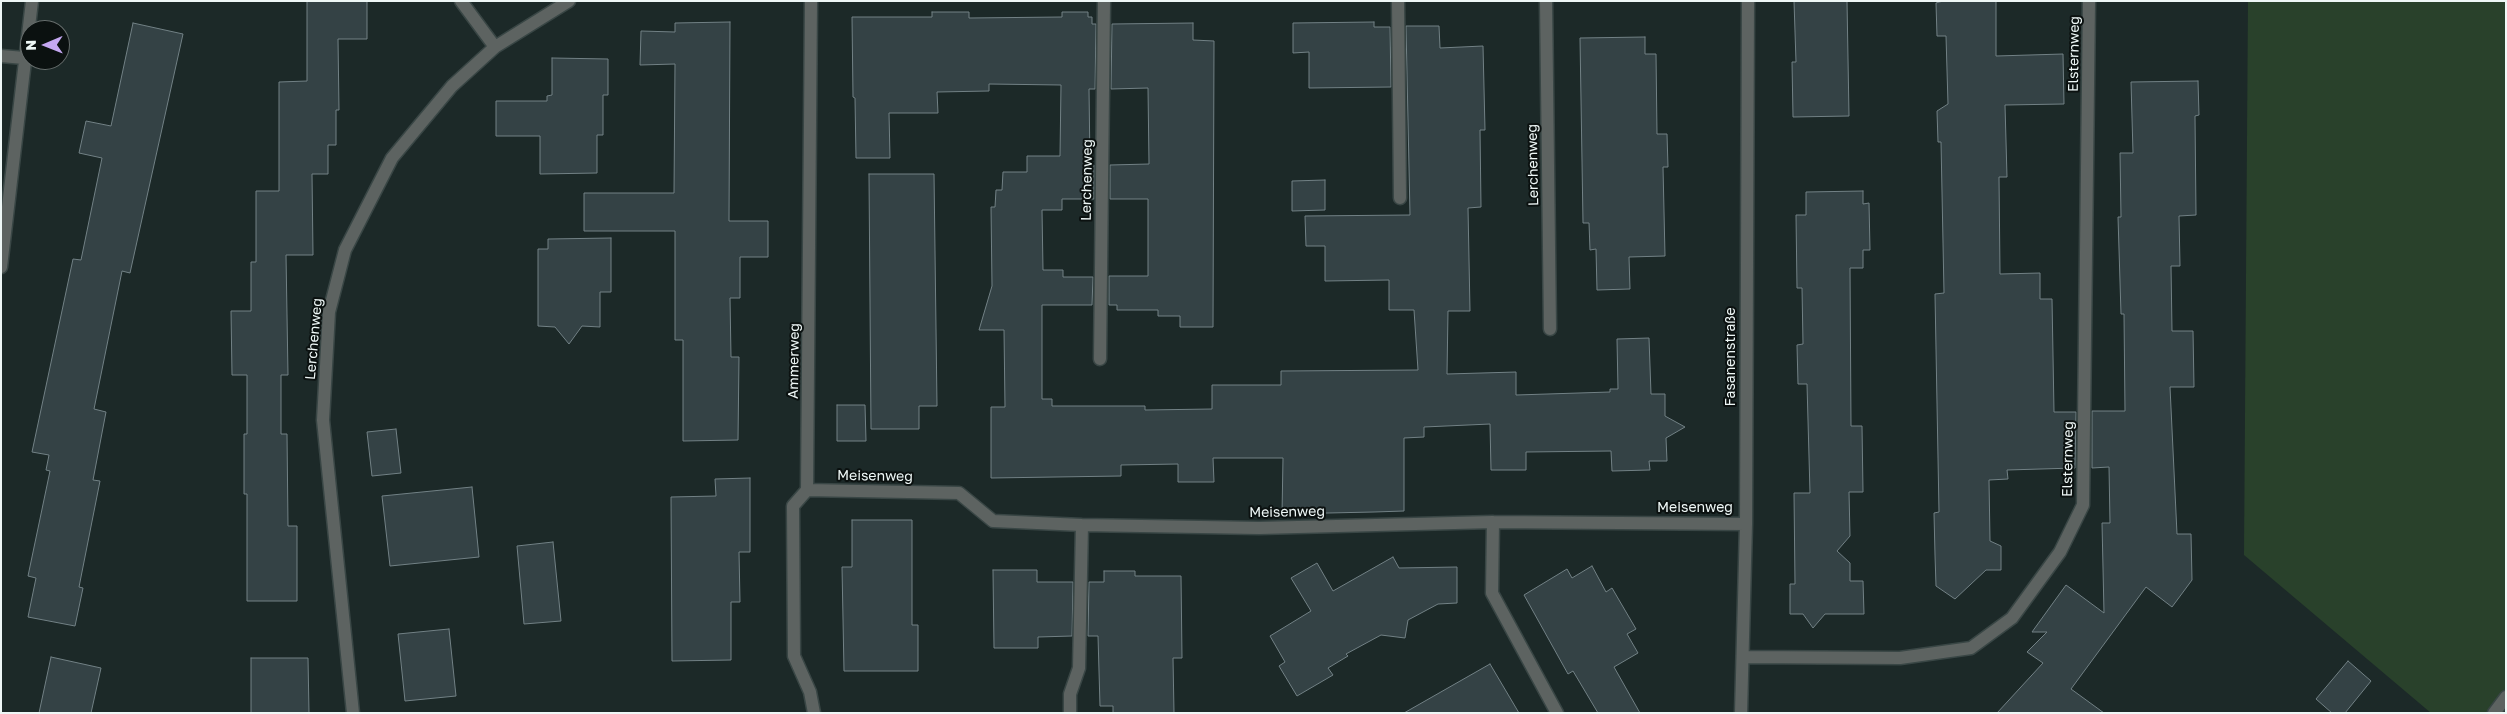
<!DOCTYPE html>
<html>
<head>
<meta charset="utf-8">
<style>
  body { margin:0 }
  #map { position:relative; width:2507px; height:714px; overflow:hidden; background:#1c2928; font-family:"Golos Text",sans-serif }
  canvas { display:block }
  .frame { position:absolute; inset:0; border:2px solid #eef7f6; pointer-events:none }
  .north { position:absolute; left:20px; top:20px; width:50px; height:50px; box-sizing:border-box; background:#0b1110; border:1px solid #666d6c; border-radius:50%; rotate:269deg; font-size:14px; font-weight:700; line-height:20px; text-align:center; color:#eef7f6 }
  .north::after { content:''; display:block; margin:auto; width:18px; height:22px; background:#c4a7f1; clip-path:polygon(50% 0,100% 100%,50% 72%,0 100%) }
</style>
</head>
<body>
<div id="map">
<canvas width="2507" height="714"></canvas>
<div class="frame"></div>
<div class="north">N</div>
</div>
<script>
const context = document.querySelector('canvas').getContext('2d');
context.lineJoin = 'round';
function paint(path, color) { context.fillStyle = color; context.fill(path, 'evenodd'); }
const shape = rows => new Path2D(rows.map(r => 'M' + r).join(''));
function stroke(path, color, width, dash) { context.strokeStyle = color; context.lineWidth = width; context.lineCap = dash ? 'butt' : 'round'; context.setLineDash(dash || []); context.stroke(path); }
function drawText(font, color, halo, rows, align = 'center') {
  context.font = font + ' "Golos Text",sans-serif'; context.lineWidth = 4; context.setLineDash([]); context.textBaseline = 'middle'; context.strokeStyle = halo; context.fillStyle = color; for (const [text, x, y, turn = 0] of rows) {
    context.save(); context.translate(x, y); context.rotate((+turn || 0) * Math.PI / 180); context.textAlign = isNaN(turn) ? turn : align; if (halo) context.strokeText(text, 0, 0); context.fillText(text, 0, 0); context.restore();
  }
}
const green = shape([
  [2248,1,2506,1,2506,691,2490,713,2431,713,2244,555]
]);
const building = shape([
  [307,1,367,1,367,39,338,39,339,110,336,110,336,145,328,145,328,174,312,174,313,255,286,255,288,375,281,375,281,434,287,434,288,526,297,526,297,601,247,601,247,494,244,494,244,434,247,434,247,375,232,375,231,311,251,311,251,262,256,262,256,191,279,191,279,82,307,81,307,1],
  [1794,1,1847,1,1849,116,1793,117,1792,62,1796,62,1794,1],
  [1943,1,1996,1,1996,56,2063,54,2064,104,2005,105,2007,177,1999,177,2000,274,2040,273,2040,299,2052,299,2054,412,2076,412,2075,468,2007,470,2008,479,1989,480,1990,541,2001,546,2001,570,1986,570,1955,599,1936,586,1935,555,1934,513,1939,512,1935,294,1944,293,1941,142,1938,142,1937,111,1948,104,1946,36,1937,36,1936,3,1943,1],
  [932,12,969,12,969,18,1062,17,1062,12,1088,12,1088,17,1092,17,1092,24,1096,24,1095,89,1089,89,1090,165,1094,165,1094,199,1062,199,1062,210,1042,210,1043,270,1063,270,1063,277,1093,277,1092,305,1042,305,1042,399,1052,399,1052,406,1145,406,1145,410,1212,409,1212,385,1281,385,1281,371,1418,370,1414,310,1389,310,1389,280,1325,281,1325,246,1306,246,1305,216,1410,215,1406,26,1439,26,1440,48,1483,46,1485,130,1480,130,1481,207,1468,208,1470,311,1448,311,1447,374,1516,372,1516,395,1610,392,1610,389,1618,389,1617,339,1649,338,1651,394,1665,394,1665,416,1685,427,1666,438,1667,461,1649,461,1650,470,1612,471,1611,451,1526,452,1526,470,1491,470,1490,424,1424,427,1424,437,1404,438,1404,511,1374,512,1282,514,1283,458,1213,458,1214,482,1178,482,1178,464,1121,465,1121,476,991,478,991,407,1005,407,1004,330,979,330,992,286,991,207,995,207,996,190,1002,190,1003,172,1027,172,1027,156,1060,156,1061,85,989,84,989,91,937,92,938,113,889,113,890,158,856,158,855,98,853,97,852,17,932,17,932,12],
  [730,22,729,221,768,221,768,257,740,257,740,298,730,298,731,357,739,357,738,440,683,441,683,340,675,340,675,231,584,231,584,193,674,193,675,64,640,65,641,31,675,32,675,23,730,22],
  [1374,22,1374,27,1390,27,1391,87,1309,88,1309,52,1293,53,1293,23,1374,22],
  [133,23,183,34,130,273,122,271,94,409,106,412,93,480,100,481,79,587,83,588,75,626,28,617,36,578,28,576,50,471,46,470,49,455,32,452,73,259,81,260,102,158,79,153,86,121,111,126,133,23],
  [1193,23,1193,40,1214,41,1213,327,1180,327,1180,316,1158,316,1158,310,1117,310,1117,305,1109,305,1109,276,1148,276,1148,199,1110,199,1110,165,1149,164,1148,88,1111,89,1112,24,1193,23],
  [1645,37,1645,54,1656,54,1657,134,1667,134,1668,167,1663,167,1665,256,1629,257,1630,289,1597,290,1596,249,1590,250,1589,223,1583,223,1580,38,1645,37],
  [552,58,608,59,608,95,603,95,603,135,597,135,597,173,540,174,540,136,496,136,496,101,547,101,547,96,552,95,552,58],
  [2198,81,2199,115,2195,116,2196,215,2179,216,2180,266,2171,266,2172,331,2193,331,2194,387,2170,387,2177,534,2191,534,2192,580,2172,607,2146,587,2071,689,2104,713,1997,713,2043,663,2027,652,2047,632,2032,632,2066,585,2104,613,2102,523,2110,523,2109,467,2092,468,2092,411,2125,411,2124,314,2121,314,2118,217,2121,217,2120,153,2133,153,2131,82,2198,81],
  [869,174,934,174,937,406,919,406,919,429,871,429,869,174],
  [1325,180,1325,210,1292,211,1292,181,1325,180],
  [1863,191,1863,204,1869,203,1870,250,1863,250,1863,268,1850,268,1851,426,1862,426,1863,492,1849,492,1850,536,1837,551,1850,563,1850,581,1863,581,1864,614,1825,614,1813,628,1803,614,1790,614,1790,584,1795,584,1794,493,1810,493,1807,384,1798,384,1797,345,1803,344,1802,288,1797,288,1796,215,1806,215,1806,192,1863,191],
  [611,238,611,292,600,292,600,327,582,326,569,344,555,327,538,326,538,249,548,249,548,239,611,238],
  [837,405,865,405,866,441,837,441,837,405],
  [396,429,401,473,372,476,367,432,396,429],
  [750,478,750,552,739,552,740,602,731,602,731,660,672,661,671,497,716,496,715,479,750,478],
  [472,487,479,557,390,566,382,496,472,487],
  [852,520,912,520,912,625,918,625,918,671,844,671,842,567,852,567,852,520],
  [553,542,561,621,524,624,517,546,553,542],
  [1393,557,1399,568,1457,567,1457,603,1438,604,1408,620,1405,638,1381,635,1346,654,1348,656,1328,668,1333,675,1297,696,1279,666,1285,662,1270,636,1311,611,1291,578,1317,563,1333,591,1393,557],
  [1592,566,1606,592,1612,588,1636,629,1627,634,1638,653,1614,667,1640,713,1598,713,1573,671,1568,674,1524,595,1567,569,1572,578,1592,566],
  [993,570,1037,570,1037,582,1073,582,1072,636,1038,637,1038,648,994,648,993,570],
  [1104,571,1135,571,1135,576,1181,576,1182,658,1173,658,1174,713,1113,713,1113,706,1100,706,1098,636,1088,636,1089,582,1104,582,1104,571],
  [449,629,456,696,405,701,398,634,449,629],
  [51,657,101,668,91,713,39,713,51,657],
  [251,658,308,658,309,713,251,713,251,658],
  [2348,661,2371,681,2345,713,2332,713,2316,699,2348,661],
  [1490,664,1519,713,1404,713,1490,664]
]);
const street = shape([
  [461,1,495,47],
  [811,1,807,490,793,506,794,656,810,692,814,713],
  [1398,1,1400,198],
  [1546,1,1550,329],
  [1,56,24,58],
  [1,267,32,1],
  [1100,359,1104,1],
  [807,490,959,493,993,521,1082,525,1259,528,1493,522,1746,524],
  [1493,522,1492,593,1557,713],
  [1744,657,1900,658,1971,648,2012,618,2060,552,2083,505,2089,1],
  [353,713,323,420,329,312,345,250,392,158,452,86,495,47,569,1],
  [1070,713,1070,694,1079,668,1082,525],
  [1741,713,1746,524,1748,1],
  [2494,713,2506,697]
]);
const streetNames = [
  ["Elsternweg",2074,54,-89],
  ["Lerchenweg",1533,165,-91],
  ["Lerchenweg",1087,180,-89],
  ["Lerchenweg",314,339,-85],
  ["Fasanenstraße",1731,357,-90],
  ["Ammerweg",794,361,-89],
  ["Elsternweg",2068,459,-89],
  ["Meisenweg",875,476,1],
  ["Meisenweg",1695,508],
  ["Meisenweg",1287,512,-1]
];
paint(green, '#29412b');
paint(building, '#344245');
stroke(building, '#728185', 1);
stroke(street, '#394645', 15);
stroke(street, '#5d6361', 12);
drawText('14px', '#eef7f6', '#0b1110', streetNames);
</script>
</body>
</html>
